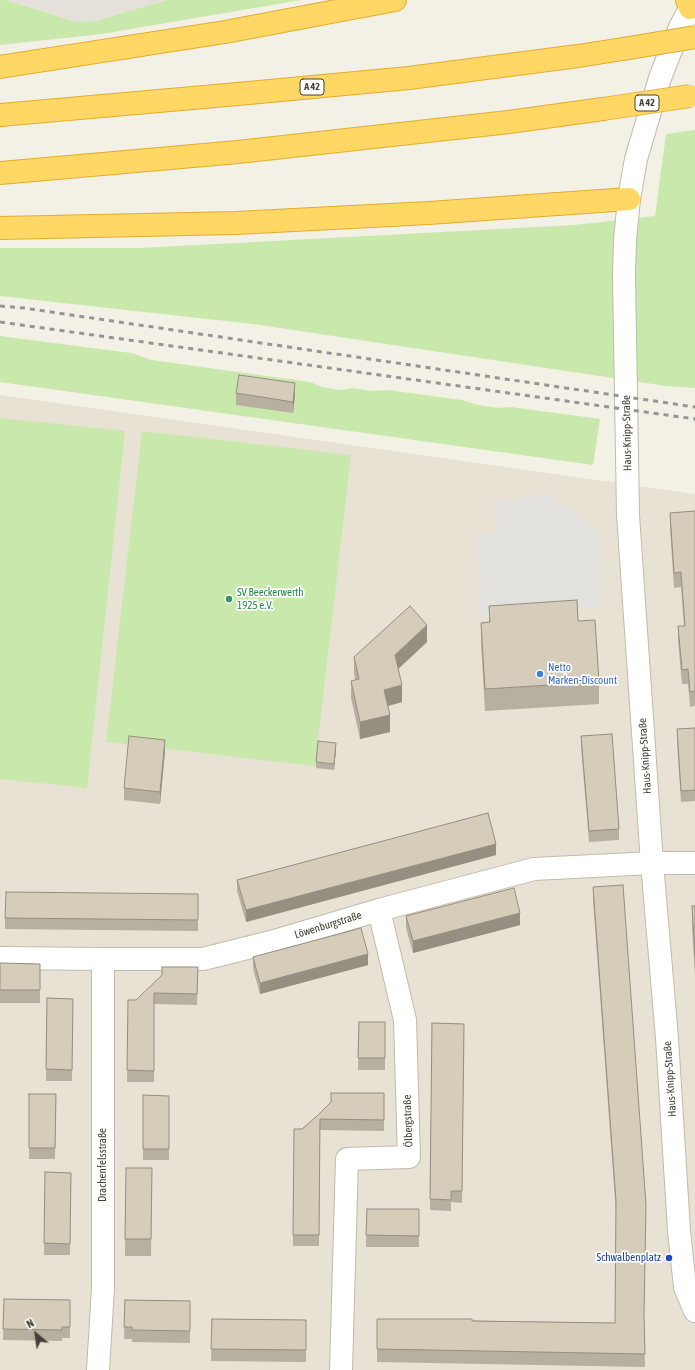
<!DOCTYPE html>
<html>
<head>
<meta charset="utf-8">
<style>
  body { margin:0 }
  #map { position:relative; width:695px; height:1370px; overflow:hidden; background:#f3f0e5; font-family:"Asap Condensed",sans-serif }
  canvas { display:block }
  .north { position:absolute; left:16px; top:1314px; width:40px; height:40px; -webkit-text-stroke:3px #fff; paint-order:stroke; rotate:331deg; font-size:11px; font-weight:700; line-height:16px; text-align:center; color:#454034 }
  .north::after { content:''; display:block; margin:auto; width:14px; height:18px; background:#454034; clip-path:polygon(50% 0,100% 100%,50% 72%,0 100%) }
</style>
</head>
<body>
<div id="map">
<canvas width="695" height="1370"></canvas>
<div class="north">N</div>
</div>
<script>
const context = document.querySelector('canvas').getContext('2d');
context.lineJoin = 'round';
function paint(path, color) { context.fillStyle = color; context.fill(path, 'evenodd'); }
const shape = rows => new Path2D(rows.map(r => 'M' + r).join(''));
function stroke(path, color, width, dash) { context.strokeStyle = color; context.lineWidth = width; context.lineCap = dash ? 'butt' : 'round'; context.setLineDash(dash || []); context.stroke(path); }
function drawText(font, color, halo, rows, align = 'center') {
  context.font = font + ' "Asap Condensed",sans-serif'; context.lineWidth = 3.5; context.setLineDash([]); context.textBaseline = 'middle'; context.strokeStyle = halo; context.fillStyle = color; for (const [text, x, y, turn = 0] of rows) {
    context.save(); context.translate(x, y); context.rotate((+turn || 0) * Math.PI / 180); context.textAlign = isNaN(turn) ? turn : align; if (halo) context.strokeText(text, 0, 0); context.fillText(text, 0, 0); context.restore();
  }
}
const residential = shape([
  [0,395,695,494,695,1370,0,1370]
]);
const industrial = shape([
  [6,0,167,0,95,21,77,22]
]);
const green = shape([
  [0,0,6,0,77,22,95,21,167,0,301,0,102,34,0,45],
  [695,130,695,388,666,386,253,324,0,296,0,248,141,248,574,225,655,216,666,134],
  [0,336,131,353,152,360,310,382,322,387,340,390,353,388,372,391,387,390,462,400,478,405,499,408,511,407,600,419,593,465,0,382],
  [0,418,125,431,87,788,0,779],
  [142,431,351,455,315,766,106,742]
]);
const parking = shape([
  [550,494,600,532,604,573,600,606,479,616,477,534,497,533,494,501]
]);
const minor = shape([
  [0,958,103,959,203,959,271,942,379,910,534,869,652,863,695,863],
  [98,1370,103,1288,103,959],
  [341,1370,347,1159,409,1157,405,1020,379,910]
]);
const tertiary = shape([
  [695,0,680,27,660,78,636,159,629,199,625,240,624,275,628,515,652,863,667,1038,679,1231,685,1287,695,1311]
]);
const motorway = shape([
  [687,0,690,8],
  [0,67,225,32,395,0],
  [0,115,238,94,409,78,578,56,623,49],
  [0,173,238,152,509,122,603,109],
  [0,228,236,223,429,213,629,199]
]);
const rail = shape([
  [0,306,24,308,695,407],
  [0,322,695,419]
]);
const motorwayBridge = shape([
  [623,49,695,37],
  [603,109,690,96]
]);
const wall = shape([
  [236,393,295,395,293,413,236,405],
  [695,511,695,706,690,707,688,684,682,684,678,641,678,626,684,626,681,587,674,588,670,528,670,513],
  [489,606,578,621,599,682,599,704,485,711,481,644,481,623,489,622],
  [427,642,398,669,402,702,388,706,390,732,360,739,351,698,351,681,355,680,354,674,354,657],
  [695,728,695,801,681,802,677,741,677,729],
  [581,736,619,829,619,840,589,842,581,747],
  [336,749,334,770,316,768,316,762],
  [165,751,160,804,124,800,124,788],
  [496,855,246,922,237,891,237,880],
  [593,887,644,1322,645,1367,377,1362,377,1319,615,1323,616,1213,593,900],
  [198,894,198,931,5,929,5,918],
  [692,906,695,906,695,976,692,928],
  [406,916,520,925,413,953,406,928],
  [253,957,368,965,260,994,253,969],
  [0,963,40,964,40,1003,0,1003],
  [198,967,197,1005,154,1004,154,1082,127,1082,128,1000,136,1000],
  [47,998,73,999,72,1081,46,1081],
  [359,1022,385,1022,385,1070,358,1070],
  [432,1023,464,1024,462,1203,451,1202,451,1211,430,1210],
  [384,1093,384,1131,320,1130,319,1246,293,1246,294,1129,302,1129,317,1116],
  [29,1094,56,1094,55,1159,29,1159],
  [143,1095,169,1096,169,1160,143,1160],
  [126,1168,152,1168,151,1256,125,1256],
  [45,1172,71,1173,70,1255,44,1255],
  [367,1209,419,1209,419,1247,366,1247],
  [4,1299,70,1300,70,1338,62,1338,62,1341,3,1340],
  [125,1300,190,1301,190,1343,132,1342,132,1339,124,1339],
  [212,1319,306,1320,306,1362,211,1361]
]);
const shadedWall = shape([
  [295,383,295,395,293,413,293,402],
  [427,625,427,642,395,672,395,655],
  [402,685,402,702,384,707,384,690],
  [390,715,390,732,360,739,360,722],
  [165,740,165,751,160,804,160,792],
  [336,743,336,749,334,770,334,764],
  [496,844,496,855,246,922,246,910],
  [520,913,520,925,413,953,413,941],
  [368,954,368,965,260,994,260,983]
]);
const building = shape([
  [239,375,295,383,293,402,236,393,239,375],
  [695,511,695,691,690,692,688,669,682,670,678,626,685,626,681,572,674,573,670,513,695,511],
  [577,600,578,621,595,620,599,682,485,689,481,623,490,622,489,606,577,600],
  [410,606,427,625,395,655,402,685,384,690,390,715,360,722,351,681,359,679,354,657,410,606],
  [695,728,695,790,681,791,677,729,695,728],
  [612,734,619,829,589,831,581,736,612,734],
  [129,736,165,740,160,792,124,788,129,736],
  [318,741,336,743,334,764,316,762,318,741],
  [488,813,496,844,246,910,237,880,488,813],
  [623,885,646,1205,644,1315,645,1354,377,1349,377,1319,472,1319,472,1321,615,1323,616,1201,593,887,623,885],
  [514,888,520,913,413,941,406,916,514,888],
  [6,892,198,894,198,920,5,918,6,892],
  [692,906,695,906,695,955,692,906],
  [361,928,368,954,260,983,253,957,361,928],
  [0,963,40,964,40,990,0,990,0,963],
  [162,967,198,967,197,994,154,993,154,1071,127,1070,128,1000,136,1000,162,975,162,967],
  [47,998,73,999,72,1070,46,1069,47,998],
  [359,1022,385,1022,385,1058,358,1058,359,1022],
  [432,1023,464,1024,462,1191,451,1191,451,1200,430,1199,432,1023],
  [331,1093,384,1093,384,1120,320,1119,319,1235,293,1235,294,1129,302,1129,317,1116,331,1102,331,1093],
  [29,1094,56,1094,55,1148,29,1148,29,1094],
  [143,1095,169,1096,169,1149,143,1149,143,1095],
  [126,1168,152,1168,151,1239,125,1239,126,1168],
  [45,1172,71,1173,70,1244,44,1243,45,1172],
  [367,1209,419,1209,419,1236,366,1235,367,1209],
  [4,1299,70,1300,70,1327,62,1327,62,1330,3,1329,4,1299],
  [125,1300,190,1301,190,1331,132,1330,132,1327,124,1327,125,1300],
  [212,1319,306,1320,306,1350,211,1349,212,1319]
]);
const markers = [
  [229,599,4,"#2e9e5b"],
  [540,674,4,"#3f7fe0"],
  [669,1258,4,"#1a4fb4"]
];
const shields = [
  [312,87,24],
  [647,103,24]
];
const shieldNames = [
  ["A 42",312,87],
  ["A 42",647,103]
];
const streetNames = [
  ["Haus-Knipp-Straße",627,433,-91],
  ["Haus-Knipp-Straße",645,756,-94],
  ["Löwenburgstraße",328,925,-17],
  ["Haus-Knipp-Straße",670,1079,-94],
  ["Ölbergstraße",408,1121,-92],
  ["Drachenfelsstraße",103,1165,-90]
];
const leisureNames = [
  ["SV Beeckerwerth",237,593],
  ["1925 e.V.",237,606]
];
const shopNames = [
  ["Netto",548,668],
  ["Marken-Discount",548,681]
];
const transitNames = [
  ["Schwalbenplatz",661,1258]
];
paint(residential, '#e7e2d3');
paint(industrial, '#e5e1da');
paint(green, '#c9e9ac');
paint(parking, '#e3e1dd');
stroke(minor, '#c1bbaa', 24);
stroke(tertiary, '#c1bbaa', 24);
stroke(motorway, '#e1ad30', 24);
stroke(minor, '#fff', 22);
stroke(tertiary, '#fff', 22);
stroke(motorway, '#ffd764', 22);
stroke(rail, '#959595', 3, [5, 5]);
stroke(motorwayBridge, '#e1ad30', 24, []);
stroke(motorwayBridge, '#ffd764', 22);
paint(wall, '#b7afa0');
paint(shadedWall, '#958f82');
paint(building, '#d5ccba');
stroke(building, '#958f82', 1);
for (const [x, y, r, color] of markers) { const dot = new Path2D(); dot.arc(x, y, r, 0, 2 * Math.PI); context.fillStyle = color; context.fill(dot); stroke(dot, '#fff', 1.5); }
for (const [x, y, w] of shields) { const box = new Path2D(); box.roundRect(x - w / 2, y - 8, w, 16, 3); context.fillStyle = '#fff'; context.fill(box); stroke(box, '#454034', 1); }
drawText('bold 10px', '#454034', null, shieldNames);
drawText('11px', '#454034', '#fff', streetNames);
drawText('11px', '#27864d', '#fff', leisureNames, 'left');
drawText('11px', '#366cbe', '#fff', shopNames, 'left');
drawText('11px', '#164399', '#fff', transitNames, 'right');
</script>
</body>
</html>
